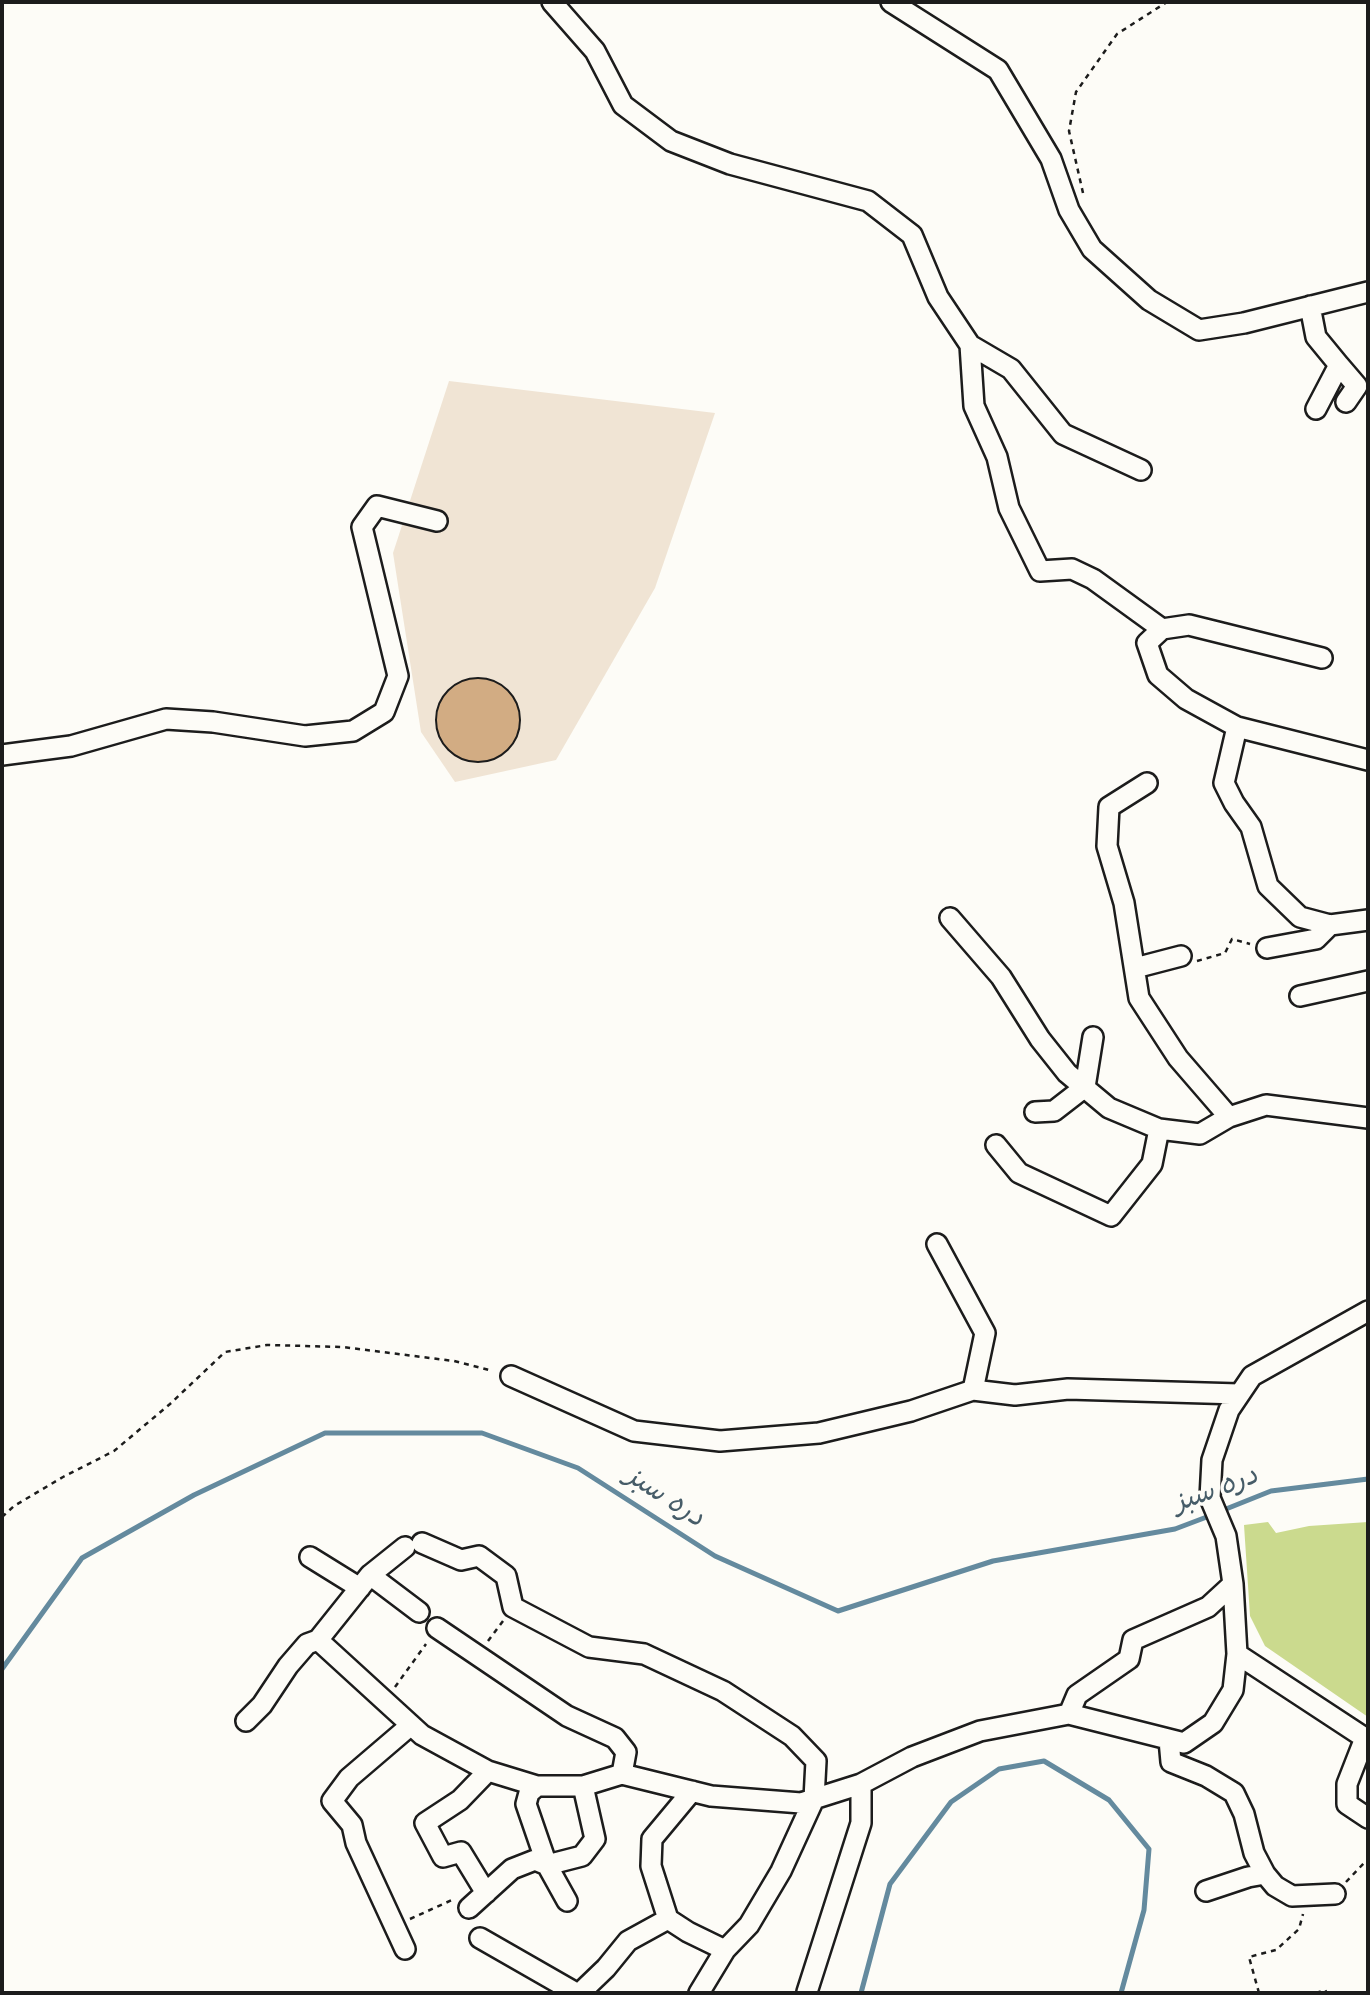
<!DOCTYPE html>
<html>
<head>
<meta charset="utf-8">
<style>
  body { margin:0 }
  #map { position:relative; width:1370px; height:1995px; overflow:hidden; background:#fdfcf7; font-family:Mynerve,sans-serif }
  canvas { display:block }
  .frame { position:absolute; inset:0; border:4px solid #1c1c1c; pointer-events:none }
</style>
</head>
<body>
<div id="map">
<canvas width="1370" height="1995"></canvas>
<div class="frame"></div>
</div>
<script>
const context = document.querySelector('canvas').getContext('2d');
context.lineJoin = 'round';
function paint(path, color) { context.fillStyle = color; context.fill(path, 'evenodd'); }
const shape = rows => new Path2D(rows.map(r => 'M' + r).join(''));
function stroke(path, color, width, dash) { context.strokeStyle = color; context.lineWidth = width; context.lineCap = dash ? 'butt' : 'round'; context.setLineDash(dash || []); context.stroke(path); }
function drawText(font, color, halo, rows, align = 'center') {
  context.font = font + ' Mynerve,"Playpen Sans Arabic",sans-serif'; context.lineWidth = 7; context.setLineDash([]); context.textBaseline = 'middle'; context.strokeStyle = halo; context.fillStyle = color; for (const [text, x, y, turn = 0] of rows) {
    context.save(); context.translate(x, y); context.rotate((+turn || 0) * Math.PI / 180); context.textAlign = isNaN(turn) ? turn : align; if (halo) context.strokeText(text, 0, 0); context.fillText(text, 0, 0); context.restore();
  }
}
const built = shape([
  [449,381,715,413,655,588,556,760,455,782,421,732,393,553]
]);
const green = shape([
  [1268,1522,1276,1533,1309,1526,1368,1522,1368,1717,1265,1646,1250,1616,1244,1525]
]);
const stream = shape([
  [1221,1511,1271,1491,1368,1479],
  [2,1669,82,1558,194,1495,325,1433,482,1433,578,1468,715,1556,838,1611,993,1561,1175,1529,1212,1515],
  [861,1993,890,1884,951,1802,999,1769,1044,1761,1109,1800,1149,1849,1144,1910,1121,1993]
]);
const building = shape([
  '436 720a42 42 0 1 1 84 0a42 42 0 1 1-84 0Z'
]);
const path = shape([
  [1083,193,1069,131,1076,92,1117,34,1167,2],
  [1197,961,1225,953,1232,939,1250,944],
  [2,1517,14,1506,63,1477,114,1451,170,1404,225,1352,267,1345,343,1347,454,1361,493,1371],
  [488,1641,503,1621],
  [395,1687,426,1644],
  [1346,1882,1365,1862,1368,1864],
  [410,1919,452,1900],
  [1259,1993,1249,1957,1276,1950,1299,1929,1303,1914],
  [1316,1993,1325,1990,1327,1993]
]);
const minor = shape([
  [552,2,595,51,623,105,671,141,730,164,868,201,912,235,938,297,970,345,974,406,997,457,1009,508,1040,571,1072,569,1093,579,1162,629,1147,643,1158,675,1186,699,1237,727],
  [891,2,998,70,1051,159,1069,210,1092,249,1149,300,1199,330,1244,323,1368,292],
  [1310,306,1316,337,1339,365,1316,409],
  [970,345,1011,369,1063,434,1141,470],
  [1339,365,1357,386,1346,402],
  [1162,629,1189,625,1322,658],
  [2,755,71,746,166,719,213,722,305,736,353,731,384,712,398,676,362,527,377,506,437,521],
  [1368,760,1237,727,1224,783,1234,803,1251,827,1268,886,1300,917,1330,925,1368,920],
  [1147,783,1109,807,1107,846,1124,903,1139,998,1178,1058,1229,1117,1266,1105,1368,1118],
  [950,918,1001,977,1040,1039,1067,1073,1109,1108,1159,1129,1200,1134,1229,1117],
  [1267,948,1316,939,1330,925],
  [1135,968,1181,956],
  [1300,996,1368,981],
  [1035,1112,1054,1111,1085,1087,1093,1037],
  [996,1145,1019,1173,1111,1216,1152,1164,1159,1129],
  [937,1244,985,1333,973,1390],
  [1368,1311,1252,1376,1229,1410,1212,1460,1210,1498,1226,1536,1233,1584,1237,1654,1368,1740],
  [511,1376,634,1431,720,1441,819,1433,911,1411,973,1390,1015,1395,1068,1389,1239,1394],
  [422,1543,461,1560,479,1556,506,1576,513,1607,589,1647,644,1654,723,1691,792,1736,816,1761,814,1799,781,1871,749,1925,725,1950,688,1932,668,1919,628,1941,606,1968,580,1993],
  [310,1557,360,1588],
  [370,1575,405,1547],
  [437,1628,567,1716,615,1738,626,1752,622,1774],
  [318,1640,422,1735,488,1771,537,1786,583,1786,622,1774,711,1796,801,1803,861,1784,912,1757,980,1731,1069,1714,1184,1743,1213,1723,1233,1690,1237,1654],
  [1069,1714,1077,1695,1129,1659,1133,1640,1208,1607,1233,1584],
  [246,1721,262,1705,288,1666,307,1644,318,1640,370,1575,419,1612],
  [1365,1738,1347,1784,1347,1804,1368,1818],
  [1169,1740,1171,1762,1206,1776,1234,1793,1244,1814,1254,1853,1265,1874,1275,1886,1292,1896,1335,1894],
  [537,1786,529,1793,526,1804,547,1865],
  [1206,1891,1248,1877,1265,1874],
  [486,1893,461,1852,443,1857,425,1823,460,1800,488,1771],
  [567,1901,547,1865,582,1856,595,1839,583,1786],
  [469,1908,512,1869,535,1860,547,1865],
  [668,1919,651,1866,652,1839,692,1791],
  [480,1938,576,1993],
  [405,1949,356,1843,352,1825,332,1801,349,1778,411,1725],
  [807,1992,861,1823,861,1784],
  [699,1993,725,1950]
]);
const waterNames = [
  ["دره سبز",1216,1491,-20],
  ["دره سبز",664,1498,33]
];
paint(built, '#f0e4d4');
paint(green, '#cbda8e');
stroke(stream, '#648a9e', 5);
paint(building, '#d2ac83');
stroke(building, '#1c1c1c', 2);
stroke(minor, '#1c1c1c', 24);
stroke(path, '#1c1c1c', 2.5, [5, 5]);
stroke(minor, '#fdfcf7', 19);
drawText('italic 28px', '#465c68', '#fdfcf7', waterNames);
</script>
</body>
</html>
